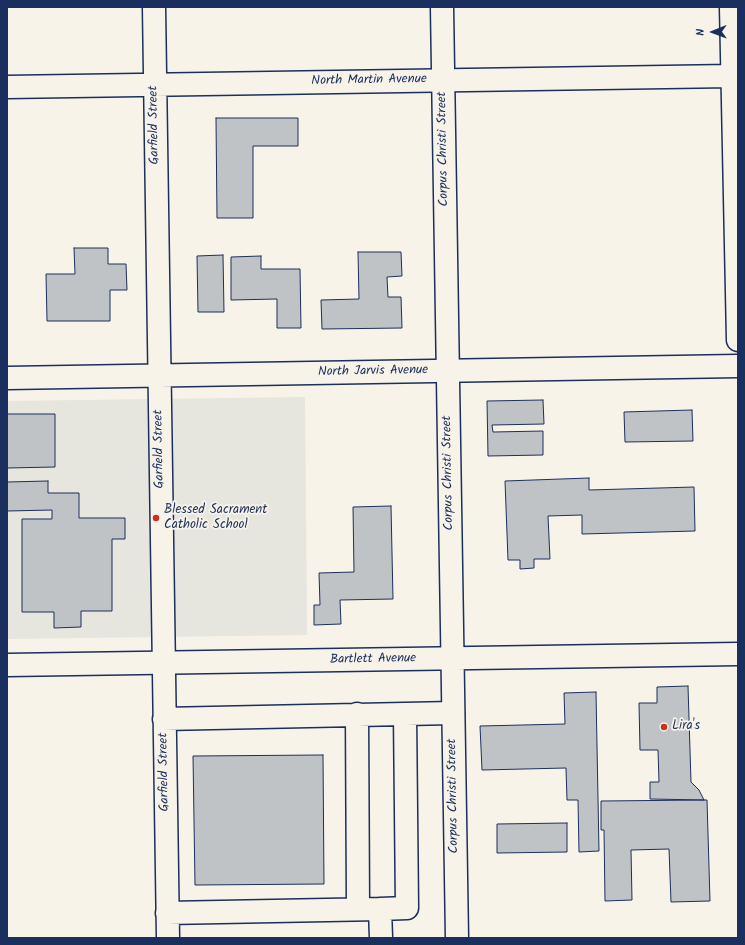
<!DOCTYPE html>
<html>
<head>
<meta charset="utf-8">
<style>
  body { margin:0 }
  #map { position:relative; width:745px; height:945px; overflow:hidden; background:#f7f3e8; font-family:Kalam,sans-serif }
  canvas { display:block }
  .frame { position:absolute; inset:0; border:8px solid #1b2f5e; pointer-events:none }
  .north { position:absolute; left:693px; top:12px; width:40px; height:40px; -webkit-text-stroke:3px #f7f3e8; paint-order:stroke; rotate:269deg; font-size:11px; font-weight:700; line-height:16px; text-align:center; color:#1b2f5e }
  .north::after { content:''; display:block; margin:auto; width:14px; height:18px; background:#1b2f5e; clip-path:polygon(50% 0,100% 100%,50% 72%,0 100%) }
</style>
</head>
<body>
<div id="map">
<canvas width="745" height="945"></canvas>
<div class="frame"></div>
<div class="north">N</div>
</div>
<script>
const context = document.querySelector('canvas').getContext('2d');
context.lineJoin = 'round';
function paint(path, color) { context.fillStyle = color; context.fill(path, 'evenodd'); }
const shape = rows => new Path2D(rows.map(r => 'M' + r).join(''));
function stroke(path, color, width, dash) { context.strokeStyle = color; context.lineWidth = width; context.lineCap = dash ? 'butt' : 'round'; context.setLineDash(dash || []); context.stroke(path); }
function drawText(font, color, halo, rows, align = 'center') {
  context.font = font + ' Kalam,sans-serif'; context.lineWidth = 3.5; context.setLineDash([]); context.textBaseline = 'middle'; context.strokeStyle = halo; context.fillStyle = color; for (const [text, x, y, turn = 0] of rows) {
    context.save(); context.translate(x, y); context.rotate((+turn || 0) * Math.PI / 180); context.textAlign = isNaN(turn) ? turn : align; if (halo) context.strokeText(text, 0, 0); context.fillText(text, 0, 0); context.restore();
  }
}
const built = shape([
  [305,397,307,635,7,639,7,401]
]);
const building = shape([
  [216,118,298,118,298,146,253,146,253,218,217,218,216,118],
  [74,248,108,248,108,264,126,264,127,290,110,290,110,321,47,321,46,274,75,274,74,248],
  [358,252,401,252,402,276,387,277,388,297,401,297,402,328,322,329,321,300,359,299,358,252],
  [223,255,224,312,198,312,197,256,223,255],
  [261,256,261,269,300,269,301,328,277,328,277,299,231,300,231,257,261,256],
  [543,400,544,424,492,425,493,432,543,431,543,455,488,456,487,401,543,400],
  [692,410,693,441,625,442,624,412,692,410],
  [7,414,55,414,55,467,7,468,7,414],
  [589,478,589,490,694,487,695,531,582,534,582,515,548,516,550,559,534,559,534,568,520,569,520,560,508,560,505,481,589,478],
  [48,481,48,493,79,493,79,518,125,518,125,539,112,539,112,611,81,611,81,627,54,628,54,612,22,612,22,519,52,519,52,510,7,511,7,482,48,481],
  [391,506,393,599,340,600,341,624,314,625,314,605,320,605,319,573,354,572,353,507,391,506],
  [688,686,691,782,699,790,704,800,650,799,650,782,659,782,658,750,640,750,639,703,657,703,657,687,688,686],
  [596,692,599,851,579,852,578,800,567,800,566,768,482,770,480,726,565,724,564,693,596,692],
  [323,755,324,884,195,885,193,756,323,755],
  [704,800,707,800,710,901,671,902,669,849,631,850,632,900,605,901,604,830,601,830,601,801,704,800],
  [567,823,567,852,497,853,497,824,567,823]
]);
const minor = shape([
  [154,7,168,938],
  [731,7,738,340],
  [7,87,731,76],
  [7,378,738,366],
  [357,714,358,909],
  [164,719,453,713],
  [380,909,407,908,405,714],
  [167,913,380,909,381,938]
]);
const major = shape([
  [442,7,457,938],
  [7,665,738,654]
]);
const markers = [
  [156,518,4,"#c8321e"],
  [664,727,4,"#c8321e"]
];
const streetNames = [
  ["North Martin Avenue",369,81,-1],
  ["Garfield Street",155,125,-91],
  ["Corpus Christi Street",444,149,-91],
  ["North Jarvis Avenue",373,372,-1],
  ["Garfield Street",160,449,-91],
  ["Corpus Christi Street",449,473,-91],
  ["Bartlett Avenue",373,660,-1],
  ["Garfield Street",165,772,-91],
  ["Corpus Christi Street",454,796,-91]
];
const poiNames = [
  ["Blessed Sacrament",164,511],
  ["Catholic School",164,526],
  ["Lira's",672,727]
];
paint(built, '#e6e5de');
paint(building, '#c0c3c5');
stroke(building, '#1b2f5e', 1);
stroke(minor, '#1b2f5e', 25);
stroke(major, '#1b2f5e', 25);
stroke(minor, '#f7f3e8', 22);
stroke(major, '#f7f3e8', 22);
for (const [x, y, r, color] of markers) { const dot = new Path2D(); dot.arc(x, y, r, 0, 2 * Math.PI); context.fillStyle = color; context.fill(dot); stroke(dot, '#f7f3e8', 1.5); }
drawText('13px', '#1b2f5e', '#f7f3e8', streetNames);
drawText('13px', '#1b2f5e', '#f7f3e8', poiNames, 'left');
</script>
</body>
</html>
